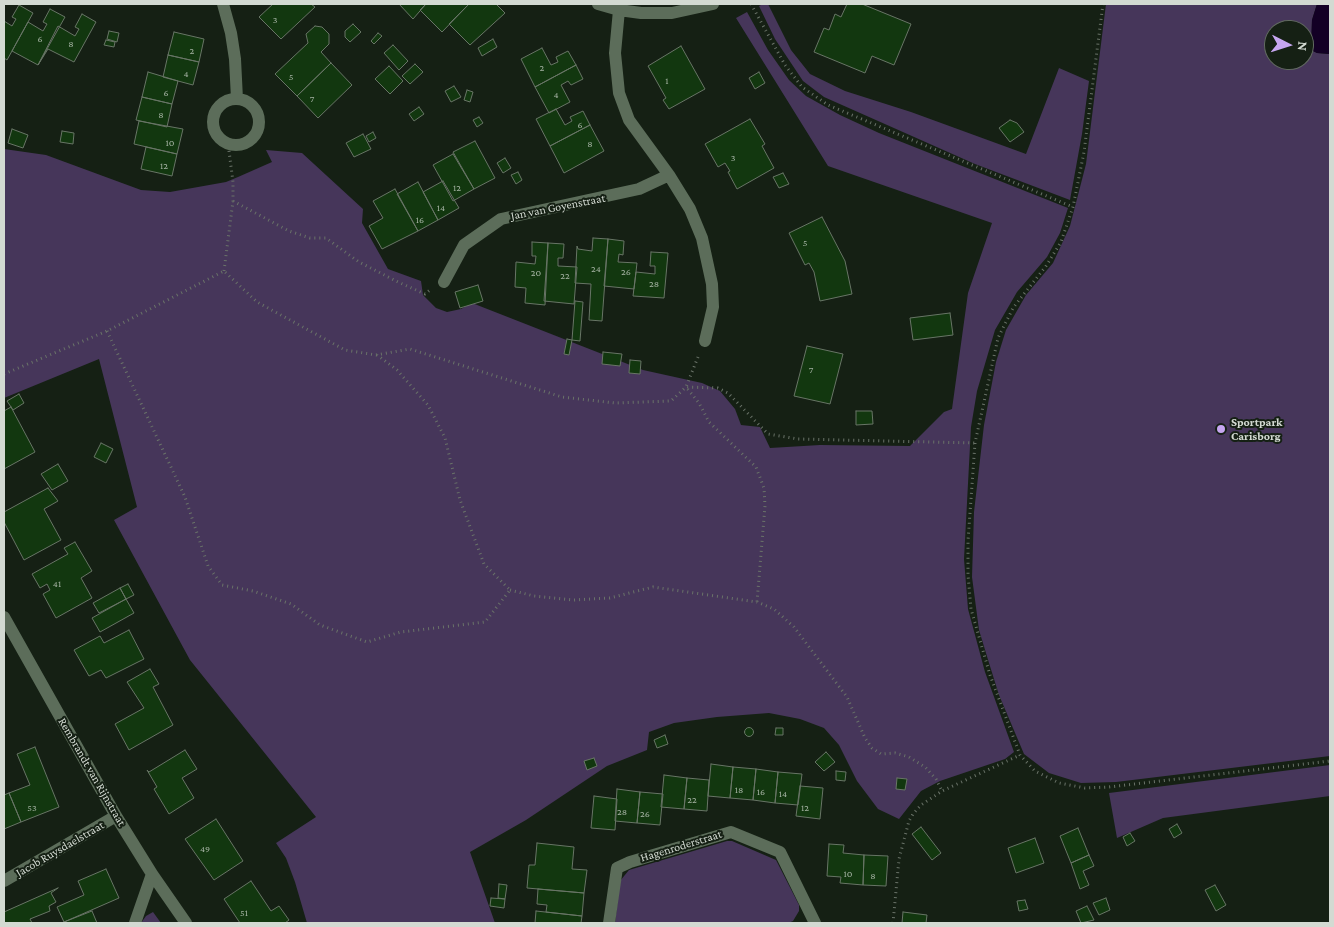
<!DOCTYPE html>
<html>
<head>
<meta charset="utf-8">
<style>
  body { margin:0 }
  #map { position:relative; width:1334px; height:927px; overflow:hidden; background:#152014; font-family:"Crimson Pro",serif }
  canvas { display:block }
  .frame { position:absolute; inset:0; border:5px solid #d3dad2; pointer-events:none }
  .north { position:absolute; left:1264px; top:20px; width:50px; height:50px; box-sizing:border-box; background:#152014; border:1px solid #616a60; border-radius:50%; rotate:95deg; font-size:14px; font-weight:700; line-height:20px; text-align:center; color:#d3dad2 }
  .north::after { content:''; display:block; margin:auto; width:18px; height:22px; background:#c6a6f0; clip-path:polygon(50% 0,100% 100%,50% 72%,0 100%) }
</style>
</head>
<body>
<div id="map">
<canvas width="1334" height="927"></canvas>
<div class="frame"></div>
<div class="north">N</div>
</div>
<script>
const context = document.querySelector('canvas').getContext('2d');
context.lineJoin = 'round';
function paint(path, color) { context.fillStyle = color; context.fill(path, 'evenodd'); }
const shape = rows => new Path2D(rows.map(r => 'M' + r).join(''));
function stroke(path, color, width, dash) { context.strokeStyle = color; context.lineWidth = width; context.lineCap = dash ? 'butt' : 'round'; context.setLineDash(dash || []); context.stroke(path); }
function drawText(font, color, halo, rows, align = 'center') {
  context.font = font + ' "Crimson Pro",serif'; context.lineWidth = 4; context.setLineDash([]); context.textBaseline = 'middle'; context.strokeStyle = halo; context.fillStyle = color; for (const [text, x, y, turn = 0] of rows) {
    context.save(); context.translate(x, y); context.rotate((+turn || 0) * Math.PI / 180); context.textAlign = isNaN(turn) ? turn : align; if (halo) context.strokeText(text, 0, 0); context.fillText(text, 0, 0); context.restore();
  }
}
const green = shape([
  [763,4,768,4,791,50,810,74,845,91,911,112,1026,154,1059,68,1089,81,1082,134,1070,200,975,164,824,97,803,81,775,39,759,6],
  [1106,4,1317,4,1312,20,1311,50,1317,53,1330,54,1330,756,1116,782,1081,783,1049,773,1024,754,999,695,989,663,979,630,972,577,974,512,984,425,996,362,1006,330,1026,295,1053,263,1070,226,1086,164],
  [1274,30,1304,30,1304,60,1274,60],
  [747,12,768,50,789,80,806,96,840,115,879,133,1068,208,1060,233,1047,257,1017,292,995,330,977,391,971,427,964,559,968,609,985,672,1014,752,1005,759,940,781,921,791,899,819,878,809,857,781,839,745,824,728,800,719,769,713,717,717,674,723,649,732,647,750,607,766,526,820,470,852,495,923,307,923,295,882,286,858,276,843,316,817,190,660,114,520,137,507,99,359,4,398,4,149,46,155,141,190,170,192,226,182,238,177,272,162,266,150,302,153,363,209,362,223,388,269,421,281,423,295,436,308,447,312,461,309,472,303,643,370,702,383,720,391,735,409,741,425,760,427,770,448,820,445,910,446,944,412,952,409,968,293,992,223,828,166,736,18],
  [1330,765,1330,796,1163,818,1117,838,1109,793],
  [727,841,732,841,776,860,799,905,799,911,793,921,788,923,615,923,620,881,629,870],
  [153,912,161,923,141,923,146,916]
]);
const water = shape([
  [1317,4,1330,4,1330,54,1317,53,1311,50,1312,20]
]);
const building = shape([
  [273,4,311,4,315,7,281,39,259,17,273,4],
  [399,4,426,4,413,19,399,4],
  [426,4,469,4,442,32,420,10,426,4],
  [469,4,496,4,505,13,470,45,449,24,469,4],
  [847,4,862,4,911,24,894,65,872,56,865,73,814,52,824,28,829,30,835,14,841,17,847,4],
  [19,5,33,13,7,60,4,58,4,21,12,26,16,19,12,17,19,5],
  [50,9,65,17,38,65,12,51,28,22,43,31,47,24,43,22,50,9],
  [82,14,96,22,74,62,48,49,38,65,58,26,75,36,79,29,75,27,82,14],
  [353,24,361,32,350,42,345,37,345,31,353,24],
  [315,26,322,27,329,34,329,44,321,52,331,63,297,96,275,74,308,43,306,34,315,26],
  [109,31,119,33,117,42,107,39,109,31],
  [174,32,204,39,199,62,168,55,174,32],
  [378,33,382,36,374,44,371,41,378,33],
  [493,39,497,47,482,56,478,48,493,39],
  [106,40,115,42,114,47,104,45,106,40],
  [393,45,408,61,399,70,384,53,393,45],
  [681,46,705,89,669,109,663,100,666,98,648,66,681,46],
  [542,48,551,65,558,62,556,57,568,51,576,65,535,87,521,59,542,48],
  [168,55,199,62,193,85,163,77,168,55],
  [331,63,352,85,318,118,297,96,331,63],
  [415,64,423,72,410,84,402,76,415,64],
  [576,65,583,79,571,85,568,81,561,85,570,102,549,113,535,87,576,65],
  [389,66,403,81,390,94,375,79,389,66],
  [148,72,178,81,172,104,142,97,148,72],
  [759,72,765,83,755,89,749,78,759,72],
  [454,86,461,97,451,102,445,91,454,86],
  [467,90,473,92,470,102,464,100,467,90],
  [142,97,172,104,167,127,136,120,142,97],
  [419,107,424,114,414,121,409,114,419,107],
  [556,109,565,125,572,121,570,117,583,111,590,125,550,146,536,119,556,109],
  [479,117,483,123,477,127,473,120,479,117],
  [750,119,765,144,762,146,774,168,737,189,728,172,730,171,725,163,718,167,705,144,750,119],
  [1010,120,1017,123,1024,132,1010,142,999,128,1010,120],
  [139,121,183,129,177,154,134,144,139,121],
  [590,125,604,151,564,173,550,146,590,125],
  [12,129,28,135,23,148,8,143,12,129],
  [62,131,74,133,73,144,60,142,62,131],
  [373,132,376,138,369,142,366,136,373,132],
  [363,134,371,149,354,157,346,143,363,134],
  [475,141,495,178,474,189,453,152,475,141],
  [146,147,177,154,172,176,141,169,146,147],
  [453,154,474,189,453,201,433,165,453,154],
  [505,158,511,168,503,173,497,163,505,158],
  [518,172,522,180,516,184,511,175,518,172],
  [783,173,789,184,779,188,773,177,783,173],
  [443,181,459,208,438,220,423,192,443,181],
  [418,182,438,220,418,231,397,194,418,182],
  [395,189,418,231,382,249,369,226,383,218,373,201,395,189],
  [822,217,845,261,852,294,820,301,814,272,809,263,805,265,789,233,822,217],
  [593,238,608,239,602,321,589,320,591,284,575,283,577,246,578,249,592,251,593,238],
  [608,239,624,241,623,255,619,254,618,262,637,263,634,289,604,286,608,239],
  [532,242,548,243,545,305,525,303,526,288,515,287,516,262,535,264,536,256,532,256,532,242],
  [548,243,564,244,563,258,558,258,558,266,577,267,574,304,544,301,548,243],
  [651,252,668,253,664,298,633,296,636,272,655,274,655,266,650,266,651,252],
  [478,285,483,301,460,308,455,292,478,285],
  [575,301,583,302,580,341,572,340,575,301],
  [950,313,953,335,913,340,910,318,950,313],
  [567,339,572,340,569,355,564,354,567,339],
  [807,346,843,354,830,404,794,396,807,346],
  [603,352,622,354,620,366,602,364,603,352],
  [630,360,641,361,640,374,629,373,630,360],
  [19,394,24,403,13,410,7,401,19,394],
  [11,407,35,452,4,469,4,411,11,407],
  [856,411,872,411,873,424,856,425,856,411],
  [101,443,113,449,106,463,94,457,101,443],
  [58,464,68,481,52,490,41,474,58,464],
  [48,488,58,501,44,509,61,540,24,560,4,522,4,512,48,488],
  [75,542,92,571,81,578,92,598,56,618,43,594,50,590,47,584,40,588,32,574,68,554,64,548,75,542],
  [128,584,134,595,126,599,120,588,128,584],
  [120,588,126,599,99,613,93,603,120,588],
  [126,599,134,613,100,632,92,618,126,599],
  [129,630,144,659,106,678,101,670,89,676,74,650,100,636,104,643,129,630],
  [150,669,159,684,153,687,173,725,129,750,115,724,144,708,127,682,150,669],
  '744.5 732a4.5 4.5 0 1 1 9 0a4.5 4.5 0 1 1-9 0Z',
  [776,728,783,728,783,735,775,735,776,728],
  [665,735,668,744,657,748,654,740,665,735],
  [35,747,59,807,21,822,9,793,30,785,17,754,35,747],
  [185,750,197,769,182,778,194,798,169,814,154,789,157,787,147,770,149,772,185,750],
  [826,752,835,762,824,771,815,762,826,752],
  [594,758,597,766,587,770,584,761,594,758],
  [711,764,733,767,730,798,708,796,711,764],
  [733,767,756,769,753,800,730,798,733,767],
  [756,769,778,772,775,803,753,800,756,769],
  [836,771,846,772,845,781,836,780,836,771],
  [778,772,802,774,798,805,775,803,778,772],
  [664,775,687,778,684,809,661,807,664,775],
  [687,778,709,780,707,811,684,809,687,778],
  [897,778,907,779,905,790,896,789,897,778],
  [800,786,823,788,820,819,796,816,800,786],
  [617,789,640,792,637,823,615,821,617,789],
  [640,792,663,794,660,825,637,823,640,792],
  [9,793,21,822,4,829,4,795,9,793],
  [594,796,617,799,615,830,591,828,594,796],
  [216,819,243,861,214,880,185,839,216,819],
  [1177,824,1182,833,1174,838,1169,829,1177,824],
  [921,827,941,853,932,860,912,834,921,827],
  [1078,828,1089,855,1071,863,1060,836,1078,828],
  [1130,833,1135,841,1127,846,1123,837,1130,833],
  [1035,838,1044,863,1016,873,1008,848,1035,838],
  [537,843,574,847,572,869,587,870,584,893,527,888,529,865,535,865,537,843],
  [829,844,844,845,843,853,864,855,863,885,840,883,841,877,827,876,829,844],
  [864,855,888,856,886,886,863,885,864,855],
  [1089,855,1094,866,1083,871,1089,885,1080,889,1071,863,1089,855],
  [106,869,119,898,64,922,57,907,84,895,78,881,106,869],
  [251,881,271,911,279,906,289,920,285,923,240,923,224,899,251,881],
  [499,884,507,885,505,899,498,898,499,884],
  [1215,885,1226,905,1216,911,1205,890,1215,885],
  [58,888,51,893,56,902,49,906,50,911,30,919,32,923,4,923,4,912,58,888],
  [538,889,584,893,582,916,546,912,547,905,537,904,538,889],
  [491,898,505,899,504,908,490,906,491,898],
  [1106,898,1110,910,1099,915,1093,903,1106,898],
  [1025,900,1028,909,1019,911,1017,901,1025,900],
  [1087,906,1094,920,1081,923,1076,911,1087,906],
  [92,911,97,923,61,923,64,922,92,911],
  [536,911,582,916,581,923,535,923,536,911],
  [903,912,927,915,926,923,902,923,903,912]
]);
const path = shape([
  [751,4,785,65,802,87,828,105,1073,207],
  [1103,4,1084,152,1073,207,1061,242,1046,266,1013,308,998,338,975,443,968,541,968,575,971,609,990,675,1020,755,1035,771,1059,783,1085,788,1109,787,1330,761],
  [233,201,289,231,310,238,326,238,359,262,398,282,425,294,430,290],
  [224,271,233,201,233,182,228,143],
  [107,331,185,497,208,566,222,585,253,591,291,604,320,625,367,642,401,632,485,622,510,590,484,564,460,500,445,438,428,405,397,370,377,355],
  [698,357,686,387,699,403,709,422,756,467,764,488,765,506,757,602],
  [4,374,107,331,224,271,257,302,345,350,376,355,410,349,562,397,615,403,671,401,686,387,718,388,728,393,768,434,798,439,975,443],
  [510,590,534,596,573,600,610,598,653,587,757,602,774,609,794,627,847,697,865,738,872,748,881,754,895,753,909,757,925,767,936,779,942,791],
  [893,923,899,859,909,821,913,814,921,805,942,791,1020,755]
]);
const minor = shape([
  [223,4,231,33,235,59,237,99],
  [598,4,619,10,641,13,672,13,713,4],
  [619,10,615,53,619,93,629,120,669,175,690,209,702,238,712,284,713,307,705,341],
  '213 122a23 23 0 1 1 46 0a23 23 0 1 1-46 0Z',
  [444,282,464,245,501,219,639,189,669,175],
  [4,617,116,816,152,874,186,923],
  [4,881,116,816],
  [135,923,152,874],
  [609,923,617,868,630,862,731,832,780,852,815,923]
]);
const markers = [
  [1221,429,5,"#c6a6f0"]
];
const numberNames = [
  ["3",275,20],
  ["6",40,39],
  ["8",71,44],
  ["2",192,51],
  ["2",542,68],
  ["4",186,74],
  ["5",291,77],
  ["1",667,81],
  ["6",166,93],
  ["4",556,95],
  ["7",312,99],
  ["8",161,115],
  ["6",580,125],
  ["10",170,143],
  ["8",590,144],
  ["3",733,158],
  ["12",164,166],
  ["12",457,188],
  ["14",441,208],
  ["16",420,220],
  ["5",805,243],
  ["24",596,269],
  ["26",626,272],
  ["20",536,273],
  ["22",565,276],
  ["28",654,284],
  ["7",811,370],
  ["41",57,584],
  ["18",739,790],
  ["16",761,792],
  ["14",783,794],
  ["22",692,800],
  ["53",32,808],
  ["12",805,808],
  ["28",622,812],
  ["26",645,814],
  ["49",205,849],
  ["10",848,874],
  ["8",873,876],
  ["51",244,913]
];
const streetNames = [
  ["Jan van Goyenstraat",558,207,-11],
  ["Rembrandt van Rijnstraat",92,772,60],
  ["Hagenroderstraat",681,846,-17],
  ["Jacob Ruysdaelstraat",60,849,-30]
];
const poiNames = [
  ["Sportpark",1231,422],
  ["Carisborg",1231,436]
];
paint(green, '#46365a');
paint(water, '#130025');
paint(building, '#12370f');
stroke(building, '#687566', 1);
stroke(path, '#6a7369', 3, [1, 4]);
stroke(minor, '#5c6d5a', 12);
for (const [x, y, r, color] of markers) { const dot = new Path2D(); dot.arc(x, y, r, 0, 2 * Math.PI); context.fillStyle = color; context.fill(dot); stroke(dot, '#152014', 2); }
drawText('10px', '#a3b1a1', null, numberNames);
drawText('12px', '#d3dad2', '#152014', streetNames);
drawText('bold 12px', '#d3dad2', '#152014', poiNames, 'left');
</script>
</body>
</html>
